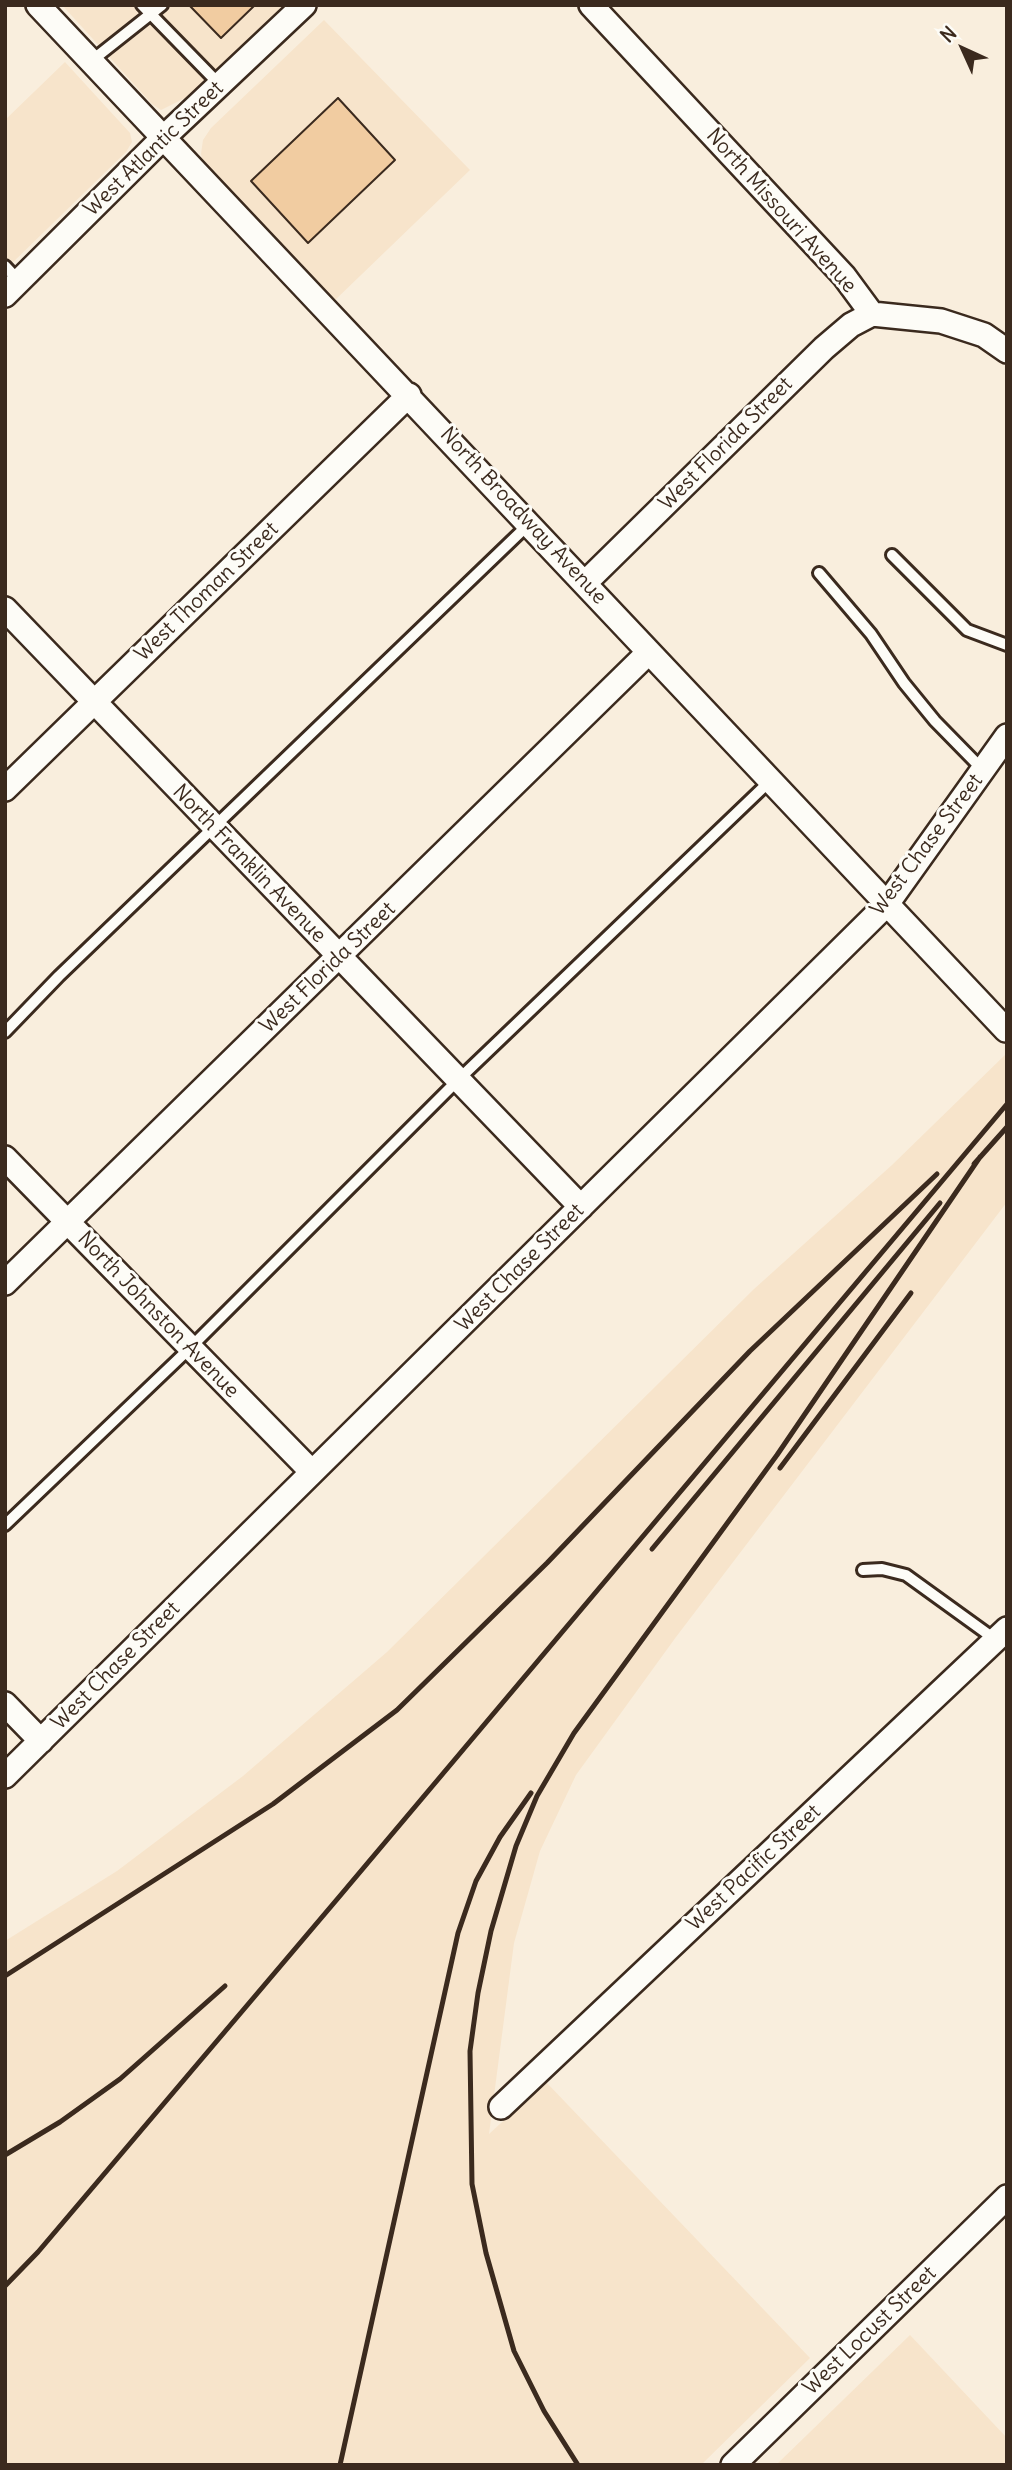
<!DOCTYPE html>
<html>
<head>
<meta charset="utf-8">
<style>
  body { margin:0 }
  #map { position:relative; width:1012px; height:2470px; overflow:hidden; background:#f9eedd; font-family:Delius,sans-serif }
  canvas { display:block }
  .frame { position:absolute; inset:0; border:7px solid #3b2a1e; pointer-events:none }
  .north { position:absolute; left:928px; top:14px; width:70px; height:70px; -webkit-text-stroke:5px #fdfcf7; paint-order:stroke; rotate:315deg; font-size:19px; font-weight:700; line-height:28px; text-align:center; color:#3b2a1e }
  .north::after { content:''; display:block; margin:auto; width:24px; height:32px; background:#3b2a1e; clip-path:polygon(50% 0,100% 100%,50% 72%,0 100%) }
</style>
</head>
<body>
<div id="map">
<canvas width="1012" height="2470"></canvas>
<div class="frame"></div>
<div class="north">N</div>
</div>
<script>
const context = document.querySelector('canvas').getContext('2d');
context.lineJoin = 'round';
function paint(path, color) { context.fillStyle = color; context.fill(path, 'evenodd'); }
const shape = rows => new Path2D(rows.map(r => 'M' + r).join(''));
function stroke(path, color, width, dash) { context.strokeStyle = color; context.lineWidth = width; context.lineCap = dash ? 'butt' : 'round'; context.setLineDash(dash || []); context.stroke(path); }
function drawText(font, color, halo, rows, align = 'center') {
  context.font = font + ' Delius,sans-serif'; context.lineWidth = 6; context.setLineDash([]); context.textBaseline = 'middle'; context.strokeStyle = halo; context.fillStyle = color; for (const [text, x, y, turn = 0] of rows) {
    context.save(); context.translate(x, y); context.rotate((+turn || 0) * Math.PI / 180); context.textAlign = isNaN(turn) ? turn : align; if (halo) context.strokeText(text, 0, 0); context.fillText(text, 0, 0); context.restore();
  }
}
const built = shape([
  [62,5,284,5,191,95,161,110,152,104],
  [324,20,470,170,333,302,203,163,201,154,203,140,211,128],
  [65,62,130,133,132,142,126,152,5,270,5,120],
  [1007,1053,1007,1202,676,1637,576,1775,540,1851,514,1943,489,2134,546,2082,810,2358,701,2465,5,2465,5,1941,117,1871,243,1776,387,1652,754,1289,892,1165],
  [910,2335,1007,2438,1007,2465,776,2465]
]);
const building = shape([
  [189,5,255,5,221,38,189,5],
  [338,98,395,160,308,243,251,181,338,98]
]);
const service = shape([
  [142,5,220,85],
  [90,62,162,5],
  [5,266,19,281],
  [892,555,967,630,1007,645],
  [819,573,871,634,904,683,935,721,983,770],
  [5,1032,59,976,530,523],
  [5,1525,190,1348,458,1080,771,780],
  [863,1570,882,1569,906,1575,996,1640]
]);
const minor = shape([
  [38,5,1006,1030],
  [591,5,844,276,872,314,941,321,984,335,1007,351],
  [5,295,162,139,304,5],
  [586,582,824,348,851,325,872,314],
  [5,609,581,1207],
  [5,789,409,395],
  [5,1158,312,1472],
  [5,1283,649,652],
  [5,1704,41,1741],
  [5,1776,887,904,1007,736],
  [501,2107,1007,1629],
  [733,2465,1007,2197]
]);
const rail = shape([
  [974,1164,1007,1127],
  [780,1468,911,1293],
  [652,1549,940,1203],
  [5,1976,273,1804,397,1710,547,1563,750,1351,937,1174],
  [5,2155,60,2122,120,2079,225,1986],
  [5,2286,38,2252,339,1897,1007,1104],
  [340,2465,458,1933,476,1881,500,1837,531,1793],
  [578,2465,544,2411,514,2351,486,2253,472,2184,470,2051,478,1993,491,1931,516,1846,537,1796,574,1733,777,1455,980,1157]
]);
const streetNames = [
  ["West Atlantic Street",154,149,-44],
  ["North Missouri Avenue",781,211,48],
  ["West Florida Street",726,444,-45],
  ["North Broadway Avenue",523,516,47],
  ["West Thoman Street",207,592,-44],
  ["West Chase Street",927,845,-53],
  ["North Franklin Avenue",249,864,46],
  ["West Florida Street",328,968,-44],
  ["West Chase Street",520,1268,-45],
  ["North Johnston Avenue",158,1315,46],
  ["West Chase Street",116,1666,-45],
  ["West Pacific Street",754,1868,-43],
  ["West Locust Street",870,2331,-44]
];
paint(built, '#f7e4cb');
paint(building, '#f1cca1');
stroke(building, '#3b2a1e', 2);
stroke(service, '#3b2a1e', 16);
stroke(minor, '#3b2a1e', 28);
stroke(service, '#fdfcf7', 10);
stroke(minor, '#fdfcf7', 23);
stroke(rail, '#3b2a1e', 5);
drawText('21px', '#3b2a1e', '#fdfcf7', streetNames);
</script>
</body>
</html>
